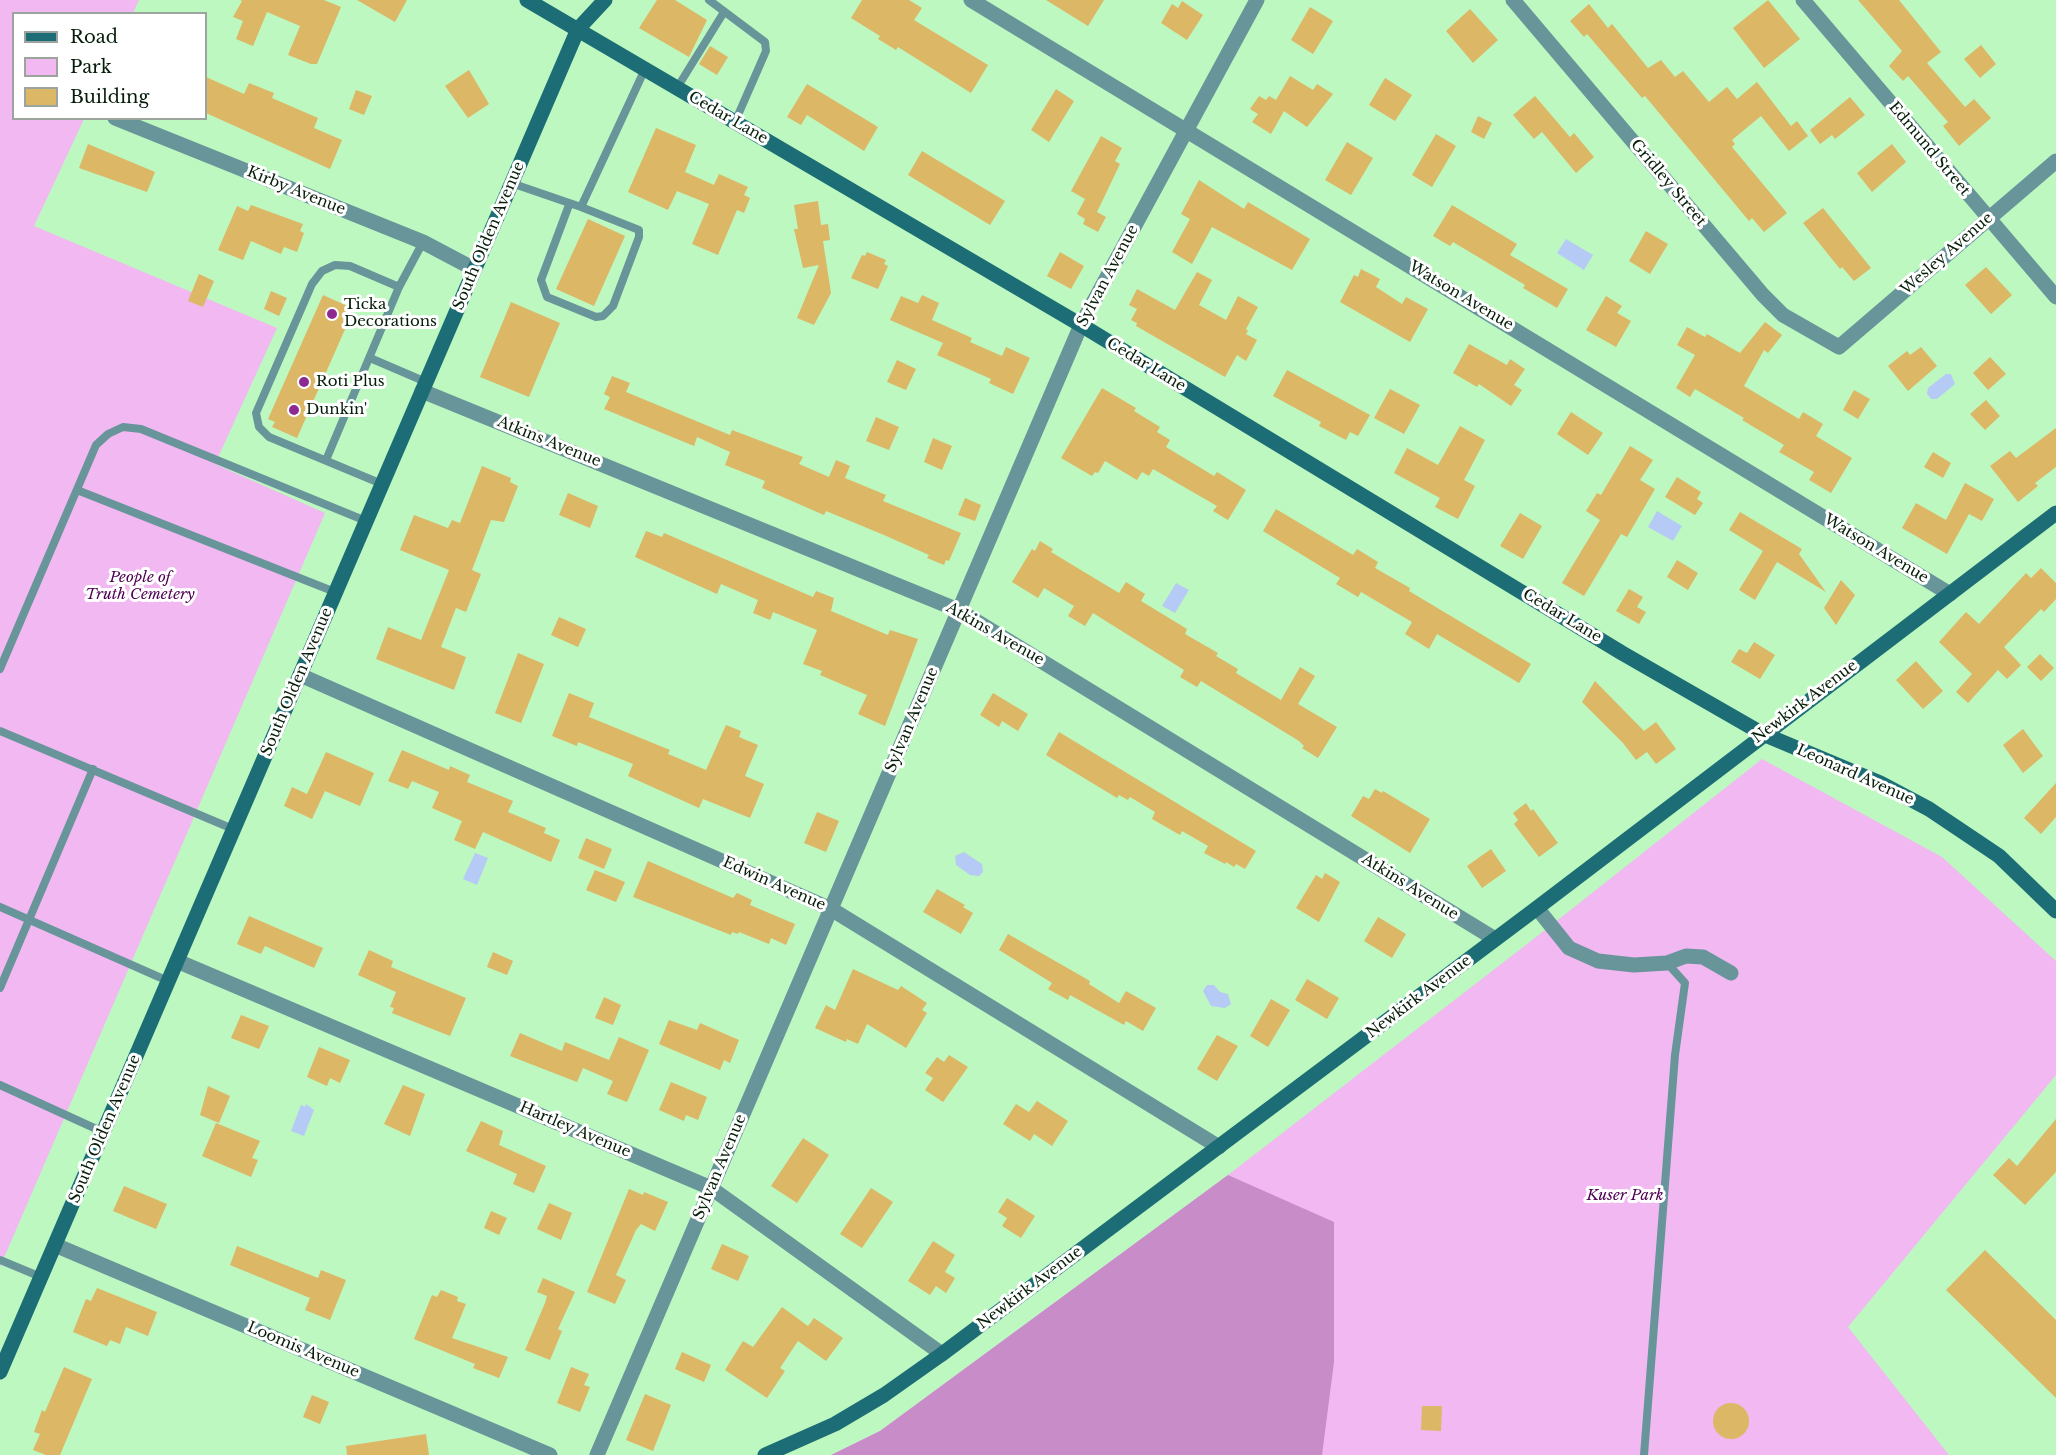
<!DOCTYPE html>
<html>
<head>
<meta charset="utf-8">
<style>
  body { margin:0 }
  #map { position:relative; width:2056px; height:1455px; overflow:hidden; background:#bdf8c0; font-family:"Libre Baskerville",serif }
  canvas { display:block }
  .legend { position:absolute; left:12px; top:12px; width:195px; height:108px; box-sizing:border-box; background:#fff; border:2px solid #9ba59d; margin:0; padding:8px 10px; list-style:none; font-size:18px; color:#061d09 }
  .legend li { display:flex; align-items:center; gap:12px; height:30px }
  .legend b { width:30px; border:2px solid #9ba59d }
</style>
</head>
<body>
<div id="map">
<canvas width="2056" height="1455"></canvas>
<ul class="legend">
<li><b style="height:8px;background:#1d6d76"></b>Road</li>
<li><b style="height:16px;background:#f1b8f1"></b>Park</li>
<li><b style="height:16px;background:#dcb765"></b>Building</li>
</ul>
</div>
<script>
const context = document.querySelector('canvas').getContext('2d');
context.lineJoin = 'round';
function paint(path, color) { context.fillStyle = color; context.fill(path, 'evenodd'); }
const shape = rows => new Path2D(rows.map(r => 'M' + r).join(''));
function stroke(path, color, width, dash) { context.strokeStyle = color; context.lineWidth = width; context.lineCap = dash ? 'butt' : 'round'; context.setLineDash(dash || []); context.stroke(path); }
function drawText(font, color, halo, rows, align = 'center') {
  context.font = font + ' "Libre Baskerville",serif'; context.lineWidth = 6; context.setLineDash([]); context.textBaseline = 'middle'; context.strokeStyle = halo; context.fillStyle = color; for (const [text, x, y, turn = 0] of rows) {
    context.save(); context.translate(x, y); context.rotate((+turn || 0) * Math.PI / 180); context.textAlign = isNaN(turn) ? turn : align; if (halo) context.strokeText(text, 0, 0); context.fillText(text, 0, 0); context.restore();
  }
}
const green = shape([
  [0,0,139,0,133,13,14,14,14,118,84,119,34,226,277,328,215,464,325,513,0,1267],
  [1762,759,1942,857,2056,961,2056,1075,1848,1327,1949,1455,831,1455,880,1431,1228,1175,1540,934]
]);
const forest = shape([
  [1228,1175,1334,1222,1334,1362,1322,1455,831,1455,880,1431]
]);
const water = shape([
  [1566,239,1593,255,1584,270,1557,253],
  [1946,374,1951,374,1955,384,1937,399,1931,399,1927,394,1928,388],
  [1657,511,1682,526,1673,541,1648,527],
  [1176,583,1189,590,1175,613,1162,606],
  [964,852,982,864,983,872,979,876,970,875,956,865,955,856],
  [475,853,488,858,477,885,463,879],
  [1207,985,1214,985,1220,992,1228,994,1231,1004,1225,1008,1211,1006,1203,991],
  [306,1104,314,1110,304,1136,291,1131,301,1105,305,1107]
]);
const building = shape([
  [240,0,324,0,341,7,317,64,311,64,288,55,300,26,267,12,253,46,236,39,243,21,233,17,242,1],
  [357,0,407,0,395,22],
  [657,0,675,0,707,20,689,57,639,28],
  [862,0,909,0,922,8,914,20,988,65,971,93,898,47,896,50,878,39,880,36,851,18],
  [1046,0,1104,0,1088,26],
  [1768,0,1800,39,1764,68,1733,28],
  [1858,0,1899,0,1941,52,1927,63,1965,107,1974,99,1991,118,1959,146,1943,126,1948,122,1908,76,1903,81,1889,66,1902,51],
  [1182,1,1203,15,1187,40,1161,23,1172,4,1178,8],
  [1589,4,1608,28,1612,24,1648,68,1661,60,1675,77,1683,71,1709,102,1727,87,1737,99,1757,82,1791,126,1797,121,1808,136,1789,151,1761,116,1732,140,1735,144,1732,147,1787,213,1764,232,1752,218,1749,221,1645,96,1642,98,1587,34,1584,37,1570,21],
  [1310,7,1333,21,1313,54,1291,40],
  [1470,9,1498,40,1473,63,1446,31],
  [1981,45,1996,64,1980,78,1964,59],
  [710,46,728,57,717,75,699,64],
  [469,70,489,104,468,118,445,86],
  [1290,76,1313,90,1317,84,1333,94,1307,127,1284,111,1271,134,1252,122,1258,114,1250,109,1259,96,1266,100,1269,96,1276,100],
  [206,77,244,94,249,83,274,93,272,98,318,118,314,128,342,140,330,169,206,113],
  [1385,78,1412,95,1395,121,1369,105],
  [807,84,878,127,864,151,807,115,801,125,787,117],
  [1056,89,1074,101,1049,142,1031,130],
  [356,90,372,96,364,115,349,109],
  [1535,96,1570,137,1574,133,1594,157,1576,173,1542,132,1534,139,1513,115],
  [1850,97,1865,115,1835,139,1832,135,1820,144,1810,130],
  [1478,116,1492,123,1484,139,1471,132],
  [656,128,696,145,685,172,714,185,719,174,748,187,744,195,750,198,744,213,737,210,718,255,692,244,709,204,677,191,668,210,628,192],
  [1436,134,1456,146,1432,187,1412,175],
  [1101,136,1122,148,1115,161,1120,164,1097,212,1106,217,1098,232,1083,224,1085,219,1077,214,1085,199,1071,191],
  [1347,142,1373,158,1351,195,1325,180],
  [88,144,155,172,147,192,79,168],
  [1892,144,1906,162,1872,192,1857,173],
  [922,151,1005,201,990,225,908,175],
  [1199,180,1244,209,1248,202,1310,239,1292,270,1212,227,1192,264,1172,252,1190,219,1181,214],
  [818,201,821,225,828,224,830,240,823,241,831,293,814,325,797,318,819,265,803,268,794,229,798,229,794,205],
  [251,205,303,224,300,231,304,233,297,252,284,247,281,254,251,241,243,260,218,250,237,206,248,211],
  [1452,205,1517,244,1510,255,1568,289,1557,308,1523,288,1525,285,1453,242,1450,246,1433,236],
  [1823,208,1871,268,1854,281,1842,267,1840,269,1803,223],
  [588,219,625,236,594,306,556,289],
  [1646,231,1668,244,1650,274,1629,261],
  [867,252,886,260,884,264,888,266,878,289,851,278,862,255,865,256],
  [1060,252,1084,266,1071,289,1047,276],
  [1986,267,2012,295,1991,314,1965,285],
  [1361,269,1380,279,1376,287,1402,304,1406,297,1428,309,1410,342,1340,302,1354,275,1358,277],
  [1197,272,1212,280,1199,305,1226,320,1238,296,1258,307,1246,329,1248,331,1246,334,1257,340,1246,361,1237,355,1225,377,1136,326,1137,323,1131,320,1137,309,1129,305,1137,289,1175,310],
  [199,274,214,281,203,307,188,301],
  [271,291,287,298,279,316,264,309],
  [323,295,354,309,297,438,272,427,275,422,268,419],
  [922,295,939,303,932,320,972,338,970,342,1002,356,1006,347,1030,358,1013,394,989,383,991,379,937,355,943,343,890,320,901,296,918,303],
  [1606,296,1622,306,1617,313,1631,321,1616,347,1586,330],
  [511,302,560,323,529,397,480,377],
  [1765,322,1782,335,1768,353,1764,350,1744,386,1799,419,1803,412,1823,424,1816,436,1852,458,1831,493,1809,480,1814,472,1779,452,1784,445,1742,420,1744,418,1695,389,1690,397,1676,388,1695,355,1677,345,1687,327,1705,337,1707,334,1740,353],
  [1469,344,1507,365,1510,359,1525,369,1514,385,1522,390,1511,406,1479,384,1477,387,1453,373],
  [1921,347,1937,366,1908,391,1888,366,1907,351,1910,355],
  [1990,357,2006,374,1988,390,1973,373],
  [897,360,916,369,906,390,887,382],
  [1287,370,1370,415,1358,436,1350,432,1346,440,1319,426,1321,422,1273,396],
  [612,376,630,383,626,392,730,435,732,430,803,457,799,464,829,477,836,460,850,466,845,478,886,495,883,501,961,533,949,561,946,560,944,565,927,558,929,555,884,535,826,511,824,515,762,488,765,481,725,465,730,452,697,437,694,446,604,409,610,397,604,394],
  [1102,388,1136,408,1134,411,1160,427,1157,432,1170,440,1166,447,1214,476,1217,472,1246,490,1228,520,1213,511,1217,506,1153,469,1149,476,1142,472,1137,480,1105,461,1098,473,1095,472,1092,476,1061,458],
  [1390,389,1420,405,1404,434,1374,418],
  [1854,390,1870,399,1858,419,1843,410],
  [1986,400,2000,416,1985,430,1970,414],
  [1571,412,1603,433,1588,455,1557,434],
  [876,417,899,427,889,450,866,441],
  [1460,426,1485,440,1464,480,1475,486,1458,519,1435,507,1440,498,1394,473,1407,448,1438,465],
  [2056,428,2056,467,2035,483,2038,486,2018,502,1990,466,2010,451,2016,458],
  [933,438,952,446,942,470,924,462],
  [1630,446,1653,460,1640,480,1655,489,1627,537,1621,534,1584,596,1562,583,1600,520,1586,511,1597,493,1601,495],
  [1933,452,1951,463,1943,478,1924,467],
  [482,466,511,478,510,482,518,486,504,522,491,520,472,570,481,574,466,612,456,608,441,647,466,657,454,690,376,659,388,627,421,640,449,570,400,550,414,515,448,528,452,520,460,523],
  [1677,477,1701,492,1697,499,1703,503,1695,515,1665,497],
  [1965,483,1994,499,1982,521,1969,514,1947,554,1902,528,1916,503,1946,520],
  [568,493,598,506,590,528,559,515],
  [965,498,981,505,975,521,958,515],
  [1276,509,1353,555,1357,549,1378,562,1375,568,1410,588,1409,591,1531,664,1519,683,1437,634,1429,649,1405,634,1412,622,1361,592,1358,597,1336,584,1340,578,1263,531],
  [1740,512,1802,549,1799,554,1826,592,1777,562,1755,600,1739,590,1763,551,1729,530],
  [1520,513,1542,526,1523,559,1500,546],
  [646,531,662,537,664,533,813,597,816,591,834,598,831,611,888,635,890,630,918,639,885,726,858,714,867,695,820,675,822,671,803,664,817,630,773,612,770,620,753,613,758,600,721,584,717,594,635,557],
  [1040,541,1053,549,1051,552,1119,593,1126,582,1145,594,1141,601,1187,629,1185,634,1218,653,1216,656,1238,669,1236,673,1281,700,1300,667,1315,676,1298,704,1337,727,1318,758,1302,748,1304,746,1299,741,1201,681,1197,687,1180,677,1184,670,1093,613,1085,626,1068,616,1074,606,1044,588,1038,598,1012,582,1032,549,1035,551],
  [1677,560,1698,573,1688,590,1667,577],
  [2041,568,2056,583,2056,599,2044,612,2041,609,2004,647,2021,665,2007,679,1998,670,1968,703,1956,692,1972,674,1939,642,1966,612,1979,624,2026,573,2031,578],
  [1841,580,1855,595,1836,625,1824,608],
  [1629,589,1643,597,1637,607,1646,612,1639,624,1616,611],
  [559,617,586,629,578,647,551,635],
  [1754,642,1775,655,1760,679,1731,662,1739,649,1747,653],
  [518,653,544,664,521,723,495,713],
  [2040,654,2054,668,2041,681,2027,667],
  [1916,661,1943,691,1923,709,1896,680],
  [1595,681,1644,731,1656,722,1676,749,1656,764,1647,752,1636,760,1623,743,1582,702],
  [569,693,594,703,589,717,670,750,668,754,706,770,726,725,741,731,739,737,758,745,745,776,764,784,750,818,703,799,699,808,628,776,633,764,578,742,577,746,552,736],
  [993,693,1028,714,1018,731,1002,721,999,727,980,715],
  [2023,729,2043,756,2023,773,2003,745],
  [1059,732,1256,851,1245,869,1236,864,1234,867,1226,862,1225,864,1204,853,1208,846,1182,831,1180,835,1152,819,1155,812,1130,797,1128,800,1119,795,1117,798,1046,755],
  [402,750,449,770,450,766,470,775,467,782,513,801,508,812,546,828,544,833,560,840,551,862,483,832,475,849,454,840,462,821,432,808,439,792,412,781,408,789,388,781],
  [326,752,374,773,360,806,325,791,312,819,284,806,292,787,307,794],
  [2056,783,2056,817,2041,834,2024,818],
  [1375,789,1382,793,1383,791,1430,819,1410,853,1351,816,1363,796,1369,799],
  [1526,803,1531,811,1533,809,1558,843,1539,857,1514,824,1518,820,1513,813],
  [817,812,839,821,826,852,804,843],
  [586,838,612,849,604,869,578,858],
  [1491,849,1506,871,1482,888,1467,866],
  [648,861,733,898,737,893,752,900,750,905,795,924,786,945,771,938,769,944,739,932,738,934,732,932,731,935,633,897],
  [595,870,625,882,616,902,586,890],
  [1325,873,1340,882,1319,922,1296,908,1316,875,1322,879],
  [937,889,965,905,963,907,973,913,961,934,923,912],
  [249,916,323,948,314,968,265,946,261,954,237,944],
  [1378,917,1406,934,1392,958,1364,941],
  [1008,934,1090,981,1089,984,1119,1003,1126,991,1156,1008,1143,1031,1126,1021,1124,1025,1070,995,1068,1000,1048,989,1052,983,999,950],
  [369,950,393,961,391,967,466,998,450,1036,392,1013,394,1008,390,1007,396,992,358,975],
  [493,952,513,961,507,975,487,967],
  [853,969,898,990,901,986,927,1003,922,1010,927,1013,906,1048,867,1024,858,1044,847,1039,846,1042,815,1028,826,1005,835,1010],
  [1307,979,1339,998,1327,1019,1295,1000],
  [604,997,621,1005,613,1025,595,1018],
  [1271,999,1290,1010,1268,1047,1250,1036],
  [241,1015,269,1026,259,1049,231,1038],
  [669,1020,697,1030,700,1023,739,1040,730,1063,724,1060,720,1070,659,1044],
  [520,1033,562,1051,565,1042,609,1060,619,1037,649,1050,627,1102,607,1094,613,1081,583,1068,577,1082,510,1056],
  [1217,1035,1238,1046,1217,1081,1197,1069],
  [319,1047,350,1060,340,1083,330,1078,327,1086,307,1077],
  [949,1055,968,1067,943,1102,925,1090,933,1078,925,1073,937,1057,944,1062],
  [671,1082,707,1097,698,1120,686,1115,684,1121,659,1110],
  [403,1085,425,1094,410,1136,384,1124],
  [208,1086,230,1096,219,1123,200,1115],
  [1037,1101,1068,1121,1052,1146,1034,1134,1030,1141,1003,1124,1016,1104,1029,1112],
  [2056,1119,2056,1172,2025,1205,1993,1175,2009,1158,2017,1166],
  [481,1121,503,1131,499,1145,546,1166,534,1193,513,1184,517,1174,466,1151],
  [216,1123,260,1141,252,1158,258,1160,251,1177,202,1156],
  [803,1138,829,1155,797,1203,771,1186],
  [124,1186,167,1204,156,1229,113,1211],
  [871,1188,893,1202,862,1248,840,1234],
  [629,1189,643,1195,644,1192,668,1202,655,1231,641,1224,636,1230,616,1275,626,1280,615,1304,587,1292],
  [1007,1198,1035,1216,1021,1238,1002,1226,1007,1218,998,1212],
  [549,1203,572,1213,561,1240,537,1229],
  [491,1211,507,1218,499,1235,484,1228],
  [933,1241,955,1255,945,1272,955,1278,946,1293,936,1286,930,1295,908,1281],
  [722,1244,749,1256,738,1281,711,1269],
  [237,1246,318,1278,321,1270,346,1280,330,1320,305,1310,310,1298,230,1265],
  [1985,1250,2056,1320,2056,1398,1946,1290],
  [543,1278,575,1292,558,1329,562,1331,550,1360,525,1350,545,1303,547,1296,537,1292],
  [97,1288,157,1312,148,1336,126,1327,120,1344,110,1340,107,1346,73,1332,86,1299,91,1301],
  [441,1290,458,1297,457,1301,466,1304,452,1338,508,1357,499,1378,473,1368,475,1364,414,1339,432,1295,437,1297],
  [782,1307,808,1326,814,1318,843,1338,826,1361,798,1341,780,1368,785,1371,767,1398,725,1370,743,1341,753,1347],
  [682,1352,711,1365,704,1382,675,1369],
  [64,1367,92,1379,60,1455,46,1455,33,1450,40,1434,34,1432,42,1410,45,1412],
  [571,1367,589,1374,584,1385,590,1387,580,1412,557,1403],
  [645,1394,671,1405,653,1451,626,1440],
  [312,1395,329,1402,320,1424,303,1417],
  '1713 1421a18 18 0 1 1 36 0a18 18 0 1 1-36 0Z',
  [1422,1406,1442,1406,1441,1431,1421,1430],
  [426,1434,429,1455,347,1455,346,1446]
]);
const lane = shape([
  [709,0,765,42,766,51,735,122],
  [677,88,724,12],
  [511,183,581,207,645,69],
  [569,205,541,280,547,297,596,317,603,316,613,306,639,237,639,230,581,207],
  [370,358,426,382],
  [326,460,399,287,423,242],
  [382,484,269,437,259,427,256,413,312,284,322,271,335,265,350,266,399,287],
  [77,490,335,592],
  [0,669,96,445,108,434,123,427,141,429,366,521],
  [0,731,233,829],
  [0,907,168,981],
  [0,988,93,769],
  [0,1085,103,1132],
  [0,1260,41,1277],
  [1644,1455,1675,1055,1685,983,1667,963]
]);
const street = shape([
  [971,0,1950,594],
  [1513,0,1763,295,1783,315,1839,347,2056,161],
  [1803,0,2056,297],
  [115,118,423,242,474,269],
  [422,391,958,610,1495,939],
  [300,675,831,909,1219,1147],
  [1537,908,1569,948,1598,961,1634,965,1667,963,1686,956,1703,957,1731,973],
  [177,961,711,1188,942,1354],
  [55,1245,550,1455],
  [597,1455,1081,325,1257,0]
]);
const secondary = shape([
  [527,0,1081,325,1622,653,1763,734,1880,783,1929,809,1999,856,2056,911],
  [0,1372,578,29,605,0],
  [765,1455,835,1424,884,1395,942,1354,1537,908,2056,513]
]);
const markers = [
  [332,314,6,"#8d2991"],
  [304,382,6,"#8d2991"],
  [294,410,6,"#8d2991"]
];
const streetNames = [
  ["Cedar Lane",728,118,30],
  ["Edmund Street",1929,149,50],
  ["Gridley Street",1668,183,50],
  ["Kirby Avenue",296,191,22],
  ["South Olden Avenue",489,236,-67],
  ["Wesley Avenue",1947,254,-41],
  ["Sylvan Avenue",1108,276,-62],
  ["Watson Avenue",1461,296,31],
  ["Cedar Lane",1146,365,31],
  ["Atkins Avenue",549,442,22],
  ["Watson Avenue",1876,549,31],
  ["Cedar Lane",1562,616,31],
  ["Atkins Avenue",995,634,30],
  ["South Olden Avenue",297,682,-67],
  ["Newkirk Avenue",1805,702,-37],
  ["Sylvan Avenue",912,720,-67],
  ["Leonard Avenue",1855,775,24],
  ["Edwin Avenue",774,884,24],
  ["Atkins Avenue",1410,887,32],
  ["Newkirk Avenue",1419,997,-37],
  ["South Olden Avenue",105,1129,-67],
  ["Hartley Avenue",575,1130,23],
  ["Sylvan Avenue",720,1167,-67],
  ["Newkirk Avenue",1030,1288,-37],
  ["Loomis Avenue",303,1350,23]
];
const poiNames = [
  ["Ticka",344,305],
  ["Decorations",344,322],
  ["Roti Plus",316,382],
  ["Dunkin'",306,410]
];
const parkNames = [
  ["People of",140,578],
  ["Truth Cemetery",140,595],
  ["Kuser Park",1625,1196]
];
paint(green, '#f1b8f1');
paint(forest, '#c88cc9');
paint(water, '#b6caf6');
paint(building, '#dcb765');
stroke(lane, '#68959a', 8);
stroke(street, '#68959a', 15);
stroke(secondary, '#1d6d76', 15);
for (const [x, y, r, color] of markers) { const dot = new Path2D(); dot.arc(x, y, r, 0, 2 * Math.PI); context.fillStyle = color; context.fill(dot); stroke(dot, '#fff', 2); }
drawText('15px', '#061d09', '#fff', streetNames);
drawText('15px', '#061d09', '#fff', poiNames, 'left');
drawText('italic 15px', '#4f0153', '#fff', parkNames);
</script>
</body>
</html>
